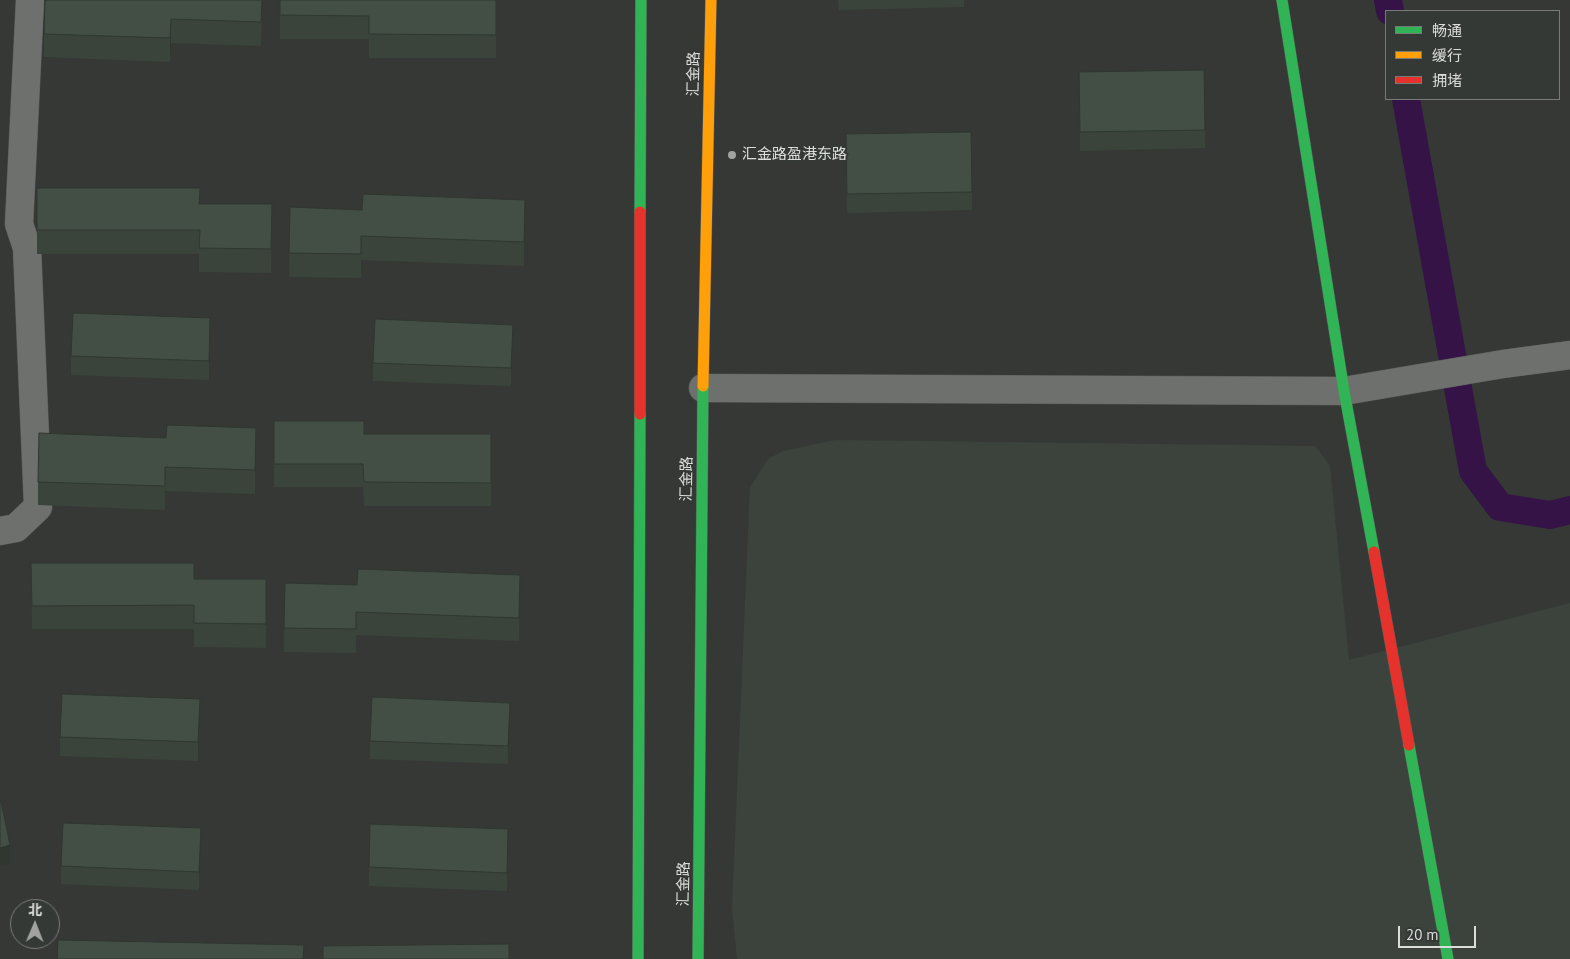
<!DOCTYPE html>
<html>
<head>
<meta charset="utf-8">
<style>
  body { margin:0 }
  #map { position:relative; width:1570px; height:959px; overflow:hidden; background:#363836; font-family:"PT Sans","Noto Sans SC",sans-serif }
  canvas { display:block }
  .legend { position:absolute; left:1385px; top:10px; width:175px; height:90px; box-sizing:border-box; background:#353935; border:1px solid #777b77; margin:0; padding:6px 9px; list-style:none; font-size:15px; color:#dbdddb }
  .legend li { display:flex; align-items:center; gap:10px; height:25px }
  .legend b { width:25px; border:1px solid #777b77 }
  .north { position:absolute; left:10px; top:899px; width:50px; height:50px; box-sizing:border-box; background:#353935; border:1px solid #777b77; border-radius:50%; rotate:1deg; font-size:14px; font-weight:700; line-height:20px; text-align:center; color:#dbdddb }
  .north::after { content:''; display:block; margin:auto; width:18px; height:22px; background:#a1a3a1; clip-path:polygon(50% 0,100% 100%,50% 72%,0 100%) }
  .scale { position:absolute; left:1398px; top:926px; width:78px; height:22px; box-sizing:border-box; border:2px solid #dbdddb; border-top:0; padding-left:6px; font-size:15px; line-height:18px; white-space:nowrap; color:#dbdddb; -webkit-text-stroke:4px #353935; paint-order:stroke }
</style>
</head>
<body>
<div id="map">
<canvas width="1570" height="959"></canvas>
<ul class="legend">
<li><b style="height:6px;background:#30b455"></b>畅通</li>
<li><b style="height:6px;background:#ff9f0a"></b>缓行</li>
<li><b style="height:6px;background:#e5322d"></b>拥堵</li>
</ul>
<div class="north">北</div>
<div class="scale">20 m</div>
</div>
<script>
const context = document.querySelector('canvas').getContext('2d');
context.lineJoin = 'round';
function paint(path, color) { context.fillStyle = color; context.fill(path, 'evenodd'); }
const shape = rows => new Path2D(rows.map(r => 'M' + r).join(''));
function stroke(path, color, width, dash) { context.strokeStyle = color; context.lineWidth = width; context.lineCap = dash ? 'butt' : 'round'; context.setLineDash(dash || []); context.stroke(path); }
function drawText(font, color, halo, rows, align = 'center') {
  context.font = font + ' "PT Sans","Noto Sans SC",sans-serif'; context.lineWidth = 4; context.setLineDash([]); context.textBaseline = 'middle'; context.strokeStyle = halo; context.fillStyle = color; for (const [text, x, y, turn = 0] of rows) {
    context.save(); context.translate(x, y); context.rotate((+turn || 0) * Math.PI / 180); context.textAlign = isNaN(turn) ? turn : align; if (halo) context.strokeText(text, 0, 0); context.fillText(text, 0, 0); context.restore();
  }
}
const built = shape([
  [835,440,1315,446,1330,466,1349,660,1570,603,1570,959,737,959,732,908,750,487,768,459,783,451]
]);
const canal = shape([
  [1388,0,1390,11],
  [1406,99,1473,471,1500,507,1550,515,1570,510]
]);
const street = shape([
  [703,388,1344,391,1503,364,1570,355],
  [0,531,16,528,38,507,27,248,19,224,30,0]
]);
const fast = shape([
  [1282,0,1344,391,1374,552],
  [640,212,641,0],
  [1409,745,1448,959],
  [638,959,640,414],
  [698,959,703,386]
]);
const slow = shape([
  [703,386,711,0]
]);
const jam = shape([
  [640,414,640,212],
  [1374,552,1409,745]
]);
const wall = shape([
  [262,0,261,46,171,43,170,62,44,57,44,34],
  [280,0,496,0,496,58,369,58,369,39,280,39],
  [838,0,964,0,964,7,839,10],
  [1079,72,1205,130,1205,148,1080,151],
  [846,153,972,192,972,210,847,213],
  [37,188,200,204,272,204,271,273,199,272,199,254,37,254],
  [290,207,525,224,524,266,361,260,361,278,289,277],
  [210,336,209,380,71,375,71,356],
  [513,343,511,386,373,381,373,363],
  [274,421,364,434,491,434,491,506,364,506,363,487,274,487],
  [256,451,255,494,165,491,165,510,38,505,38,482],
  [31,563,194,579,266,579,266,648,194,647,194,629,32,629],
  [285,583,520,599,519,641,356,635,356,653,284,652],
  [200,717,198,761,60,756,60,737],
  [510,721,508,764,370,759,370,741],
  [201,846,199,890,61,884,61,866],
  [508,847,507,891,369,886,369,867]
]);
const shadedWall = shape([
  [171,19,171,43,170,62,170,38],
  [525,200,525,224,524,266,524,242],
  [210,318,210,336,209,380,209,361],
  [513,325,513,343,511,386,511,368],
  [256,428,256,451,255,494,255,470],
  [520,575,520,599,519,641,519,618],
  [200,699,200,717,198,761,198,742],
  [510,703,510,721,508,764,508,746],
  [201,828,201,846,199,890,199,872],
  [508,829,508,847,507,891,507,873],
  [10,845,10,864,0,866,0,848]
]);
const building = shape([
  [45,0,262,0,261,22,171,19,170,38,44,34,45,0],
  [280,0,496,0,496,35,369,34,369,16,280,15,280,0],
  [1204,70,1205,130,1080,132,1079,72,1204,70],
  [971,132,972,192,847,194,846,134,971,132],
  [37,188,200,188,199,204,272,204,271,249,199,248,200,230,37,230,37,188],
  [363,194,525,200,524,242,361,236,361,254,289,253,290,207,362,210,363,194],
  [73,313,210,318,209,361,71,356,73,313],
  [375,319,513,325,511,368,373,363,375,319],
  [274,421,364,421,364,434,491,434,491,483,364,482,363,464,274,464,274,421],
  [167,425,256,428,255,470,165,467,165,486,38,482,39,433,166,438,167,425],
  [31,563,194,563,194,579,266,579,266,624,194,623,194,605,32,606,31,563],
  [358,569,520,575,519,618,356,612,356,629,284,628,285,583,357,585,358,569],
  [62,694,200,699,198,742,60,737,62,694],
  [372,697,510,703,508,746,370,741,372,697],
  [0,801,1,801,10,845,0,848,0,801],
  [63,823,201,828,199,872,61,866,63,823],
  [370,824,508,829,507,873,369,867,370,824],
  [58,940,304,945,303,959,57,959,58,940],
  [509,944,509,959,323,959,323,946,509,944]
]);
const markers = [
  [732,155,5,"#a1a3a1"]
];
const streetNames = [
  ["汇金路",694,74,-89],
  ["汇金路",687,479,-89],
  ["汇金路",684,884,-89]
];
const poiNames = [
  ["汇金路盈港东路",742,155]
];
paint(built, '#3c433c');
stroke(canal, '#351347', 28);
stroke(street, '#545554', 29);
stroke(fast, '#545554', 12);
stroke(slow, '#545554', 12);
stroke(jam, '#545554', 12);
stroke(street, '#6e706e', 28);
stroke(fast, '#30b455', 11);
stroke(slow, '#ff9f0a', 11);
stroke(jam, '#e5322d', 11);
paint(wall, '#3a443b');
paint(shadedWall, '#2f3730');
paint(building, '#434f45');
stroke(building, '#2f3730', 1);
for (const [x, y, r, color] of markers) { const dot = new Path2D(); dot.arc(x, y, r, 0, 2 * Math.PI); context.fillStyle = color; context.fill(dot); stroke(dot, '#353935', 2); }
drawText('15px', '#dbdddb', '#353935', streetNames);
drawText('15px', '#dbdddb', '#353935', poiNames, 'left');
</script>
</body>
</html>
